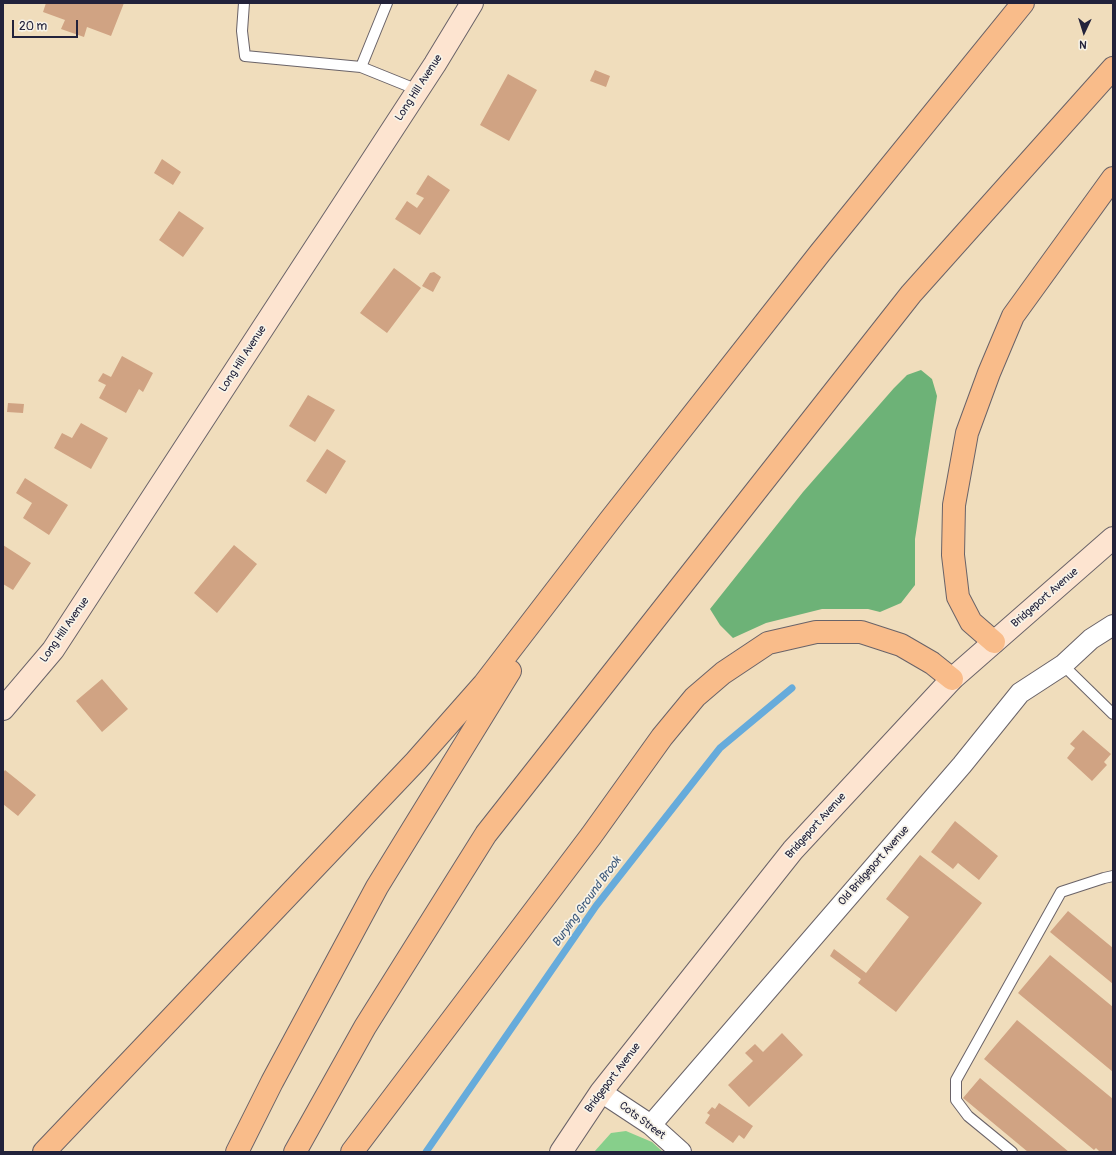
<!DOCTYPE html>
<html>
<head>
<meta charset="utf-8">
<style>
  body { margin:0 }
  #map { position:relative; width:1116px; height:1155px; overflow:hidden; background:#f0ddbc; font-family:Pangolin,sans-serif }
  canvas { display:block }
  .frame { position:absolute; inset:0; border:4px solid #22223b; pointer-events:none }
  .north { position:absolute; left:1064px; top:12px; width:40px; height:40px; -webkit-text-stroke:3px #f7f3e8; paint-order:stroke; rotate:184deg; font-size:11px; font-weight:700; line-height:16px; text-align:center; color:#22223b }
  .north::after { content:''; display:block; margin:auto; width:14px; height:18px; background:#22223b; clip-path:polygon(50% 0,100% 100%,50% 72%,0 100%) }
  .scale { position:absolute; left:12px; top:20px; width:66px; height:18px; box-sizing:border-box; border:2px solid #22223b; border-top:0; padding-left:5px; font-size:12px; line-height:14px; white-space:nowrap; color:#22223b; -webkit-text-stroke:3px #f7f3e8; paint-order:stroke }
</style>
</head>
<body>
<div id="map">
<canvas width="1116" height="1155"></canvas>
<div class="frame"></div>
<div class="north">N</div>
<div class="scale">20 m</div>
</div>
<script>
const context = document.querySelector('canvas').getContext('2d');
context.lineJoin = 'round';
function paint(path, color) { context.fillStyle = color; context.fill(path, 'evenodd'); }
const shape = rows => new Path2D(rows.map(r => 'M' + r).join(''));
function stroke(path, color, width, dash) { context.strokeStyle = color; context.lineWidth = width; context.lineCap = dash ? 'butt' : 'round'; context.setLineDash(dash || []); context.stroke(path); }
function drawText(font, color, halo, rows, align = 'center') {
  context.font = font + ' Pangolin,sans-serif'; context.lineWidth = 3.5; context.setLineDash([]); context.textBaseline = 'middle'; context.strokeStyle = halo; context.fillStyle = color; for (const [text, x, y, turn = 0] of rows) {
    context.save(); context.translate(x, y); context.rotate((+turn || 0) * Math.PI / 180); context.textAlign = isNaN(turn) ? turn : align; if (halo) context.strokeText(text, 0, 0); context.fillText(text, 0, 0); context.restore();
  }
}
const green = shape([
  [626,1131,652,1142,663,1152,594,1152,611,1133]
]);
const forest = shape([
  [921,370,932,379,937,396,915,539,915,585,901,603,880,612,868,609,822,609,766,623,733,638,720,625,710,609,803,492,894,388,907,375]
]);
const stream = shape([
  [426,1152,596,906,720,748,792,688]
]);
const building = shape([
  [46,3,124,3,111,36,87,27,84,37,61,29,65,20,43,12],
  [595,70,610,76,606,87,590,81],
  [508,74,537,90,509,141,480,125],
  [162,159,181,172,173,185,154,173],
  [428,175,450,190,420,235,395,219,407,201,417,208,424,198,416,194],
  [179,211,204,228,183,257,159,240],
  [394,268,421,288,387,333,360,313],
  [434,272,441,277,433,292,422,286,430,273],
  [122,356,153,373,143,392,139,389,126,413,99,398,106,385,98,381,103,373,111,377],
  [308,395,335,410,315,442,289,426],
  [8,403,24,404,23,413,7,412],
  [81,423,108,438,91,469,54,448,62,433,72,438],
  [327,449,346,461,326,494,306,481],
  [25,478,68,505,49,535,23,518,32,503,16,493],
  [3,545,31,563,13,590,3,584],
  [234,545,257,564,217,613,194,593],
  [102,679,128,709,102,732,76,701],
  [1083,730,1111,754,1104,762,1107,765,1092,781,1067,758,1075,748,1070,744],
  [5,770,36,795,18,816,3,804,3,773],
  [955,821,998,856,979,880,958,863,953,869,931,852],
  [920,855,982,903,896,1012,858,983,861,979,830,956,834,949,866,973,909,917,886,899],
  [1068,911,1113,948,1113,984,1050,932],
  [1050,955,1113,1007,1113,1072,1018,993],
  [1017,1020,1113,1099,1113,1152,1100,1152,1096,1148,1094,1150,984,1059],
  [782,1033,803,1055,749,1107,728,1085,753,1061,745,1053,755,1044,763,1052],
  [980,1078,1069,1152,1028,1152,963,1098],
  [719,1103,753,1126,744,1139,739,1135,733,1143,705,1123,710,1115,707,1113,712,1107,715,1109]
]);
const lane = shape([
  [244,3,242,31,245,56,361,67],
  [387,3,361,67,418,90],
  [1063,665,1113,714],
  [1012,1152,968,1116,956,1100,956,1080,1061,892,1104,878,1113,876]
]);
const street = shape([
  [601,1092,651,1125,681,1152],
  [651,1125,962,765,1020,693,1063,665,1091,639,1113,625]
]);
const secondary = shape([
  [3,709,53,650,435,64,472,3],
  [561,1152,601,1092,793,850,952,679,1113,538]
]);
const highway = shape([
  [994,642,971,622,958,597,953,555,954,505,967,433,989,373,1013,316,1113,178],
  [44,1152,416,761,484,684,610,520,820,253,1023,3],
  [237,1152,272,1082,377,887,510,671],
  [295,1152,365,1027,486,834,911,294,1113,68],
  [352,1152,591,836,662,737,695,697,723,673,768,643,816,632,861,632,901,645,932,663,952,679]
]);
const streetNames = [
  ["Long Hill Avenue",419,88,-57],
  ["Long Hill Avenue",243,359,-57],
  ["Bridgeport Avenue",1045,598,-41],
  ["Long Hill Avenue",65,630,-55],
  ["Bridgeport Avenue",816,826,-48],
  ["Old Bridgeport Avenue",874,866,-49],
  ["Bridgeport Avenue",613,1078,-53],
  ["Cots Street",642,1121,37]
];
const waterNames = [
  ["Burying Ground Brook",587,902,-54]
];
paint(green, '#87cf8b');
paint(forest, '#6db277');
stroke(stream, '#66abdb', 7);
paint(building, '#d0a383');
stroke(lane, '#6a6368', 12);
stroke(street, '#6a6368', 22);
stroke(secondary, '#6a6368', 24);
stroke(highway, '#6a6368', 24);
stroke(lane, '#fff', 10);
stroke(street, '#fff', 20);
stroke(secondary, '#fde4d0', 22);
stroke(highway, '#f9bc8a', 22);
drawText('11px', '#22223b', '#f7f3e8', streetNames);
drawText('italic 12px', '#3d597b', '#f7f3e8', waterNames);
</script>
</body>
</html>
